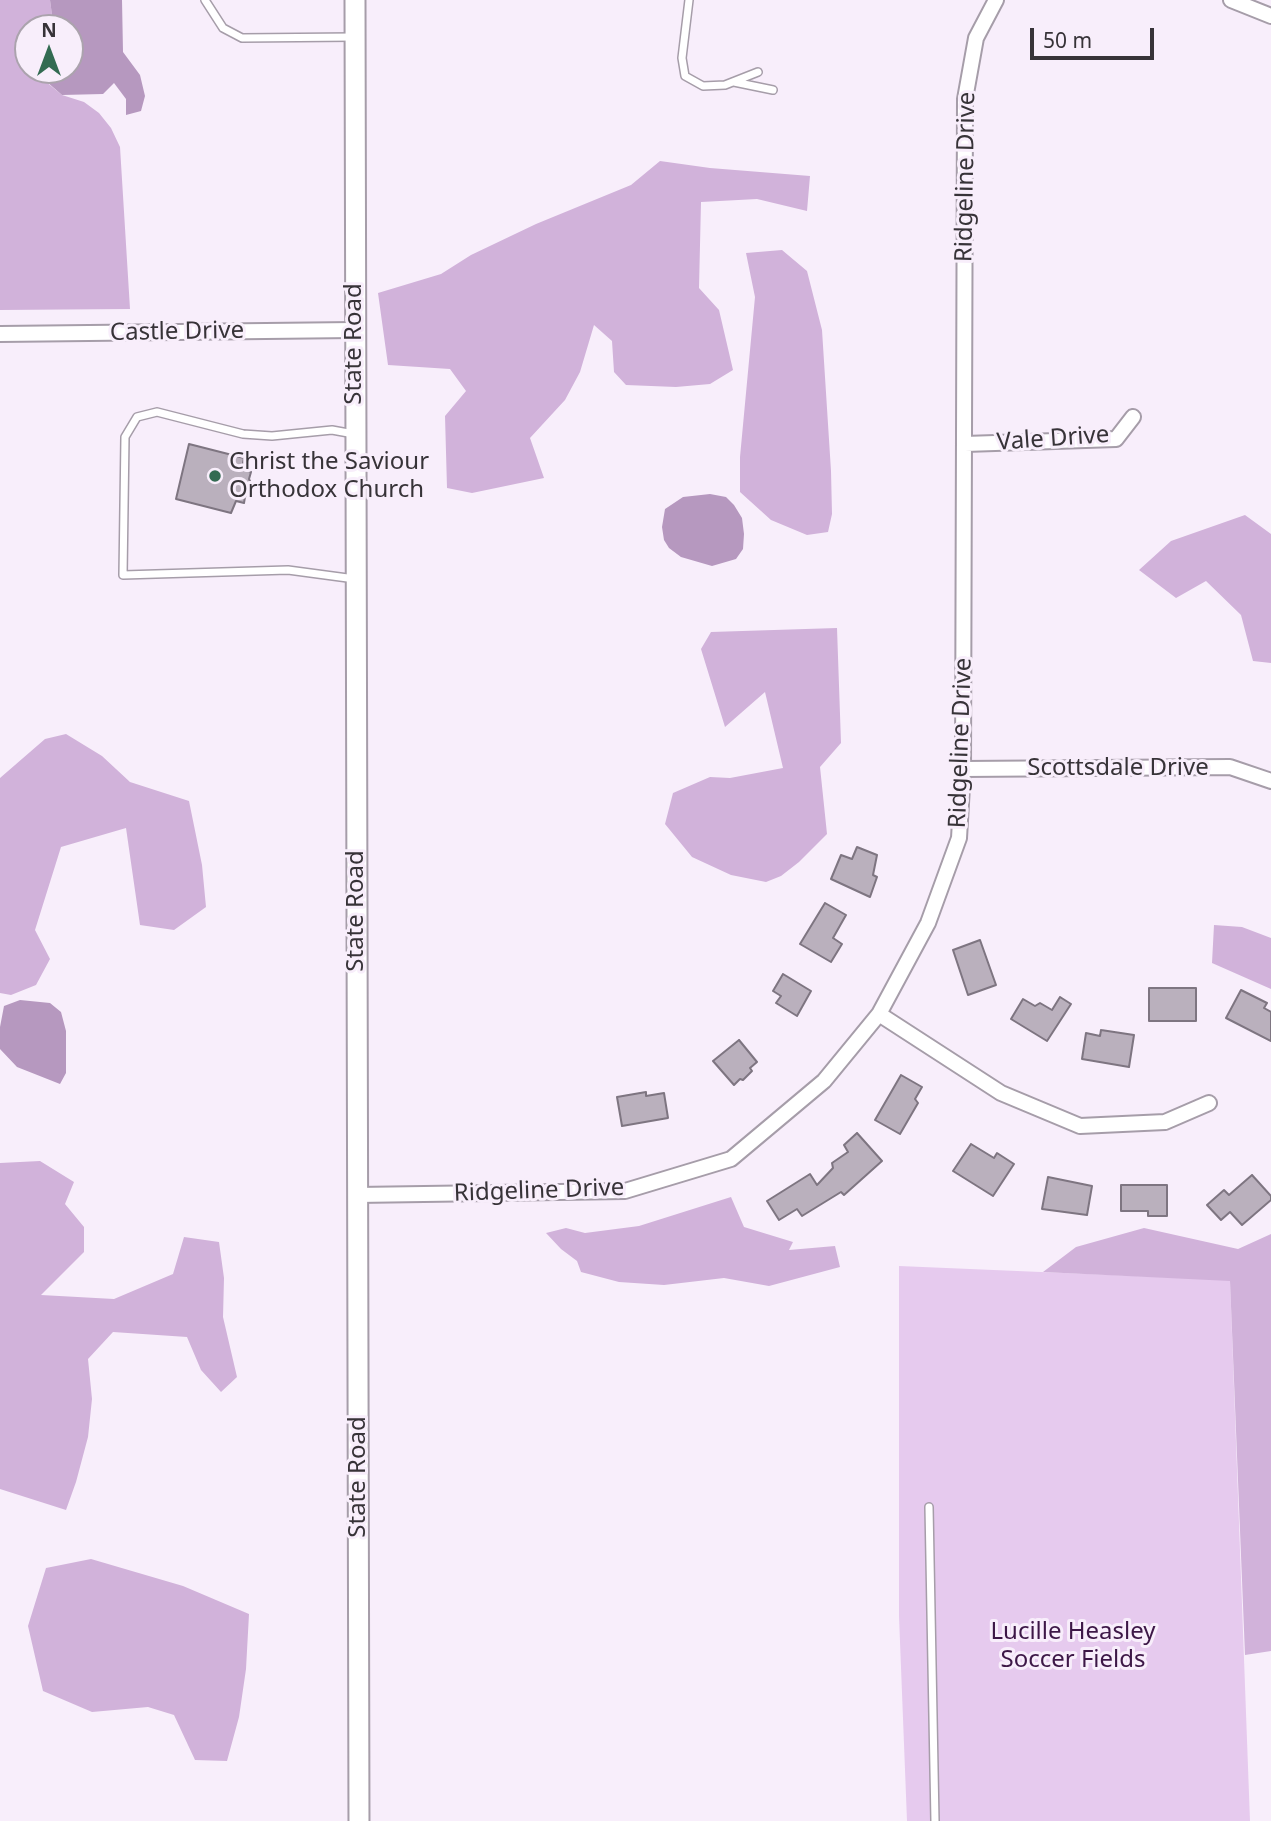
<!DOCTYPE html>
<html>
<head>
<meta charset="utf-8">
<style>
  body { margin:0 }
  #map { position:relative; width:1271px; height:1821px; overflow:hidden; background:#f8eefb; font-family:"Noto Sans",sans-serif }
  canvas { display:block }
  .north { position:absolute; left:14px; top:14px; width:70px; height:70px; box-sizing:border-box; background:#f8eefb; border:2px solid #aba3ad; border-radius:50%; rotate:0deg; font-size:19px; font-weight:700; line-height:28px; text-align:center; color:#373338 }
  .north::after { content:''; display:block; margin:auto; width:24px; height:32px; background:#336b52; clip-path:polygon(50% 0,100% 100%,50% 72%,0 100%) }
  .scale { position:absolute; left:1030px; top:28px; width:124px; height:32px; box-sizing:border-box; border:4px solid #373338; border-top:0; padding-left:9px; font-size:21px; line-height:24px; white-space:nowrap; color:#373338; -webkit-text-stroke:5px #f8eefb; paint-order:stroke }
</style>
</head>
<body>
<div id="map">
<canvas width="1271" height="1821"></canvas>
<div class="north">N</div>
<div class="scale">50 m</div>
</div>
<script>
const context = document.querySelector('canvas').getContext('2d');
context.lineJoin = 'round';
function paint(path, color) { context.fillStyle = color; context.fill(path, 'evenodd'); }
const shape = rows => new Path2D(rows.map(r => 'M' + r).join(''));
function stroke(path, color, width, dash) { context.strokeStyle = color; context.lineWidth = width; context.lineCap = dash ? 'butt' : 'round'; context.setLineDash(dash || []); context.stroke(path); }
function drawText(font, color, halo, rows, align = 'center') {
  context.font = font + ' "Noto Sans",sans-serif'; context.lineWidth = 6; context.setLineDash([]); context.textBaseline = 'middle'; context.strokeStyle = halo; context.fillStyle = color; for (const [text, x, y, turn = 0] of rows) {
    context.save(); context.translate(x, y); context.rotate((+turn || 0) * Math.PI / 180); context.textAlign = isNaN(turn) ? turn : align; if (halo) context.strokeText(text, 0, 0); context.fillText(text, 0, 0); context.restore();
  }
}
const green = shape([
  [899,1266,1230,1280,1250,1821,907,1821,899,1616]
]);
const forest = shape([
  [0,0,50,0,52,15,48,28,28,28,28,70,40,70,39,76,62,95,84,102,99,113,111,128,120,147,130,309,0,310],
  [660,161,710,168,810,176,807,211,757,199,701,202,699,288,719,310,733,370,710,384,676,387,626,385,614,372,612,341,594,325,580,372,565,400,530,438,544,478,472,493,447,488,445,416,466,391,450,369,388,365,378,293,441,274,471,255,536,224,631,185],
  [782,250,807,271,822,330,831,471,832,514,828,532,807,535,771,520,740,492,740,457,755,297,746,253],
  [1245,515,1271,534,1271,663,1253,661,1241,615,1206,581,1176,598,1139,570,1171,541],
  [837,628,841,743,820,767,827,834,799,862,781,876,766,882,731,875,692,857,665,824,673,793,710,777,730,778,783,768,765,692,725,727,701,649,711,632],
  [66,734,102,756,130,782,189,801,202,865,206,907,174,930,140,925,126,828,61,847,35,930,50,959,36,985,11,995,0,993,0,778,45,739],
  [1214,925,1242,927,1271,938,1271,989,1212,963],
  [40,1161,74,1182,65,1204,84,1227,84,1252,41,1295,114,1299,173,1274,184,1237,219,1242,224,1278,223,1317,237,1377,221,1392,201,1370,187,1337,113,1332,88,1359,92,1399,88,1437,76,1482,66,1510,0,1489,0,1163],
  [731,1197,744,1227,793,1242,789,1250,835,1246,840,1267,769,1286,724,1278,664,1285,619,1282,581,1272,577,1261,561,1249,546,1233,566,1228,585,1233,639,1226],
  [1144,1228,1238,1249,1271,1234,1271,1651,1245,1655,1230,1281,1043,1272,1076,1247],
  [91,1559,183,1586,249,1614,246,1669,239,1717,227,1761,195,1760,174,1715,148,1707,92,1712,43,1691,28,1626,46,1568]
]);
const water = shape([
  [50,0,122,0,123,52,140,75,145,96,141,111,126,115,126,99,114,83,103,94,62,95,39,75,40,70,70,70,70,28,48,28,52,15],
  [710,494,726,497,734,505,742,518,744,534,743,549,736,559,712,566,681,557,669,548,664,540,662,527,665,509,683,497],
  [20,1000,50,1003,61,1012,66,1031,66,1073,60,1084,17,1067,0,1049,0,1027,4,1006]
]);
const building = shape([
  [189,444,244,458,242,468,251,472,249,479,253,488,245,497,244,503,236,501,231,513,176,499,189,444],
  [857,847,877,855,873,875,877,877,870,897,831,879,841,855,852,859,857,847],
  [825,903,846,915,833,938,842,944,831,962,800,944,825,903],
  [980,940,996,985,968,995,953,950,980,940],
  [783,974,811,991,797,1016,776,1003,781,996,773,991,783,974],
  [1149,988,1196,988,1196,1021,1149,1021,1149,988],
  [1241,990,1267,1003,1264,1008,1271,1012,1271,1041,1226,1018,1241,990],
  [1060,997,1071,1004,1047,1041,1011,1019,1023,999,1035,1006,1040,1003,1052,1010,1060,997],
  [1101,1030,1134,1035,1129,1067,1082,1059,1086,1033,1100,1036,1101,1030],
  [739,1040,757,1062,750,1068,752,1071,743,1080,740,1079,734,1085,713,1061,739,1040],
  [901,1075,922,1087,915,1099,918,1103,900,1134,875,1120,901,1075],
  [646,1092,646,1096,664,1093,668,1118,622,1126,617,1097,646,1092],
  [857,1133,882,1161,844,1195,841,1192,802,1216,797,1209,779,1220,767,1201,810,1174,817,1185,833,1168,832,1163,848,1152,844,1145,857,1133],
  [971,1144,994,1158,997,1153,1014,1164,993,1196,953,1171,971,1144],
  [1252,1175,1271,1196,1271,1200,1242,1225,1230,1212,1221,1220,1207,1205,1224,1190,1229,1195,1252,1175],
  [1048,1177,1092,1186,1087,1215,1042,1209,1048,1177],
  [1121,1185,1167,1185,1167,1216,1148,1216,1148,1211,1121,1211,1121,1185]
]);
const service = shape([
  [205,0,223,28,242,38,354,37],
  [689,0,682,58,685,76,703,86,725,85,758,72],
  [734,82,773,90],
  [354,434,332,430,272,436,243,434,157,412,137,417,125,437,123,575,288,570,355,579],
  [929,1507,935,1821]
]);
const minor = shape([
  [1231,0,1271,16],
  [0,334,354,330],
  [965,444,1116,439,1133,417],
  [963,769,1230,767,1271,781],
  [879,1014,1001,1093,1080,1126,1165,1122,1209,1103],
  [357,1195,625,1191,731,1159,824,1081,879,1014,928,923,959,838,963,769,965,99,976,38,996,0]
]);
const secondary = shape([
  [355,0,359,1821]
]);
const markers = [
  [215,476,7,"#336b52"]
];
const streetNames = [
  ["Ridgeline Drive",966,177,-89],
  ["Castle Drive",177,332,-1],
  ["State Road",354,344,-90],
  ["Vale Drive",1053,439,-4],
  ["Ridgeline Drive",961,743,-88],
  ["Scottsdale Drive",1118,768],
  ["State Road",356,911,-90],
  ["Ridgeline Drive",539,1191,-2],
  ["State Road",358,1477,-90]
];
const poiNames = [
  ["Christ the Saviour",229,462],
  ["Orthodox Church",229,490]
];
const parkNames = [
  ["Lucille Heasley",1073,1632],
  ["Soccer Fields",1073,1660]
];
paint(green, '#e6caee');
paint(forest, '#d1b2da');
paint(water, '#b698bf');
paint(building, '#bab0bd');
stroke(building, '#7e7581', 2);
stroke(service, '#a69da9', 10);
stroke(minor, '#a69da9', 18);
stroke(secondary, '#a69da9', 23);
stroke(service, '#fff', 7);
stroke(minor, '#fff', 14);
stroke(secondary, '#fff', 19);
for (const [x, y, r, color] of markers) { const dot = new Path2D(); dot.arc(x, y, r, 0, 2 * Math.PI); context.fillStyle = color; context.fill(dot); stroke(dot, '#f8eefb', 2.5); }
drawText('24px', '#373338', '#f8eefb', streetNames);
drawText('24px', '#373338', '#f8eefb', poiNames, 'left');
drawText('24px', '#3d1747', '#f8eefb', parkNames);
</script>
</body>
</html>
